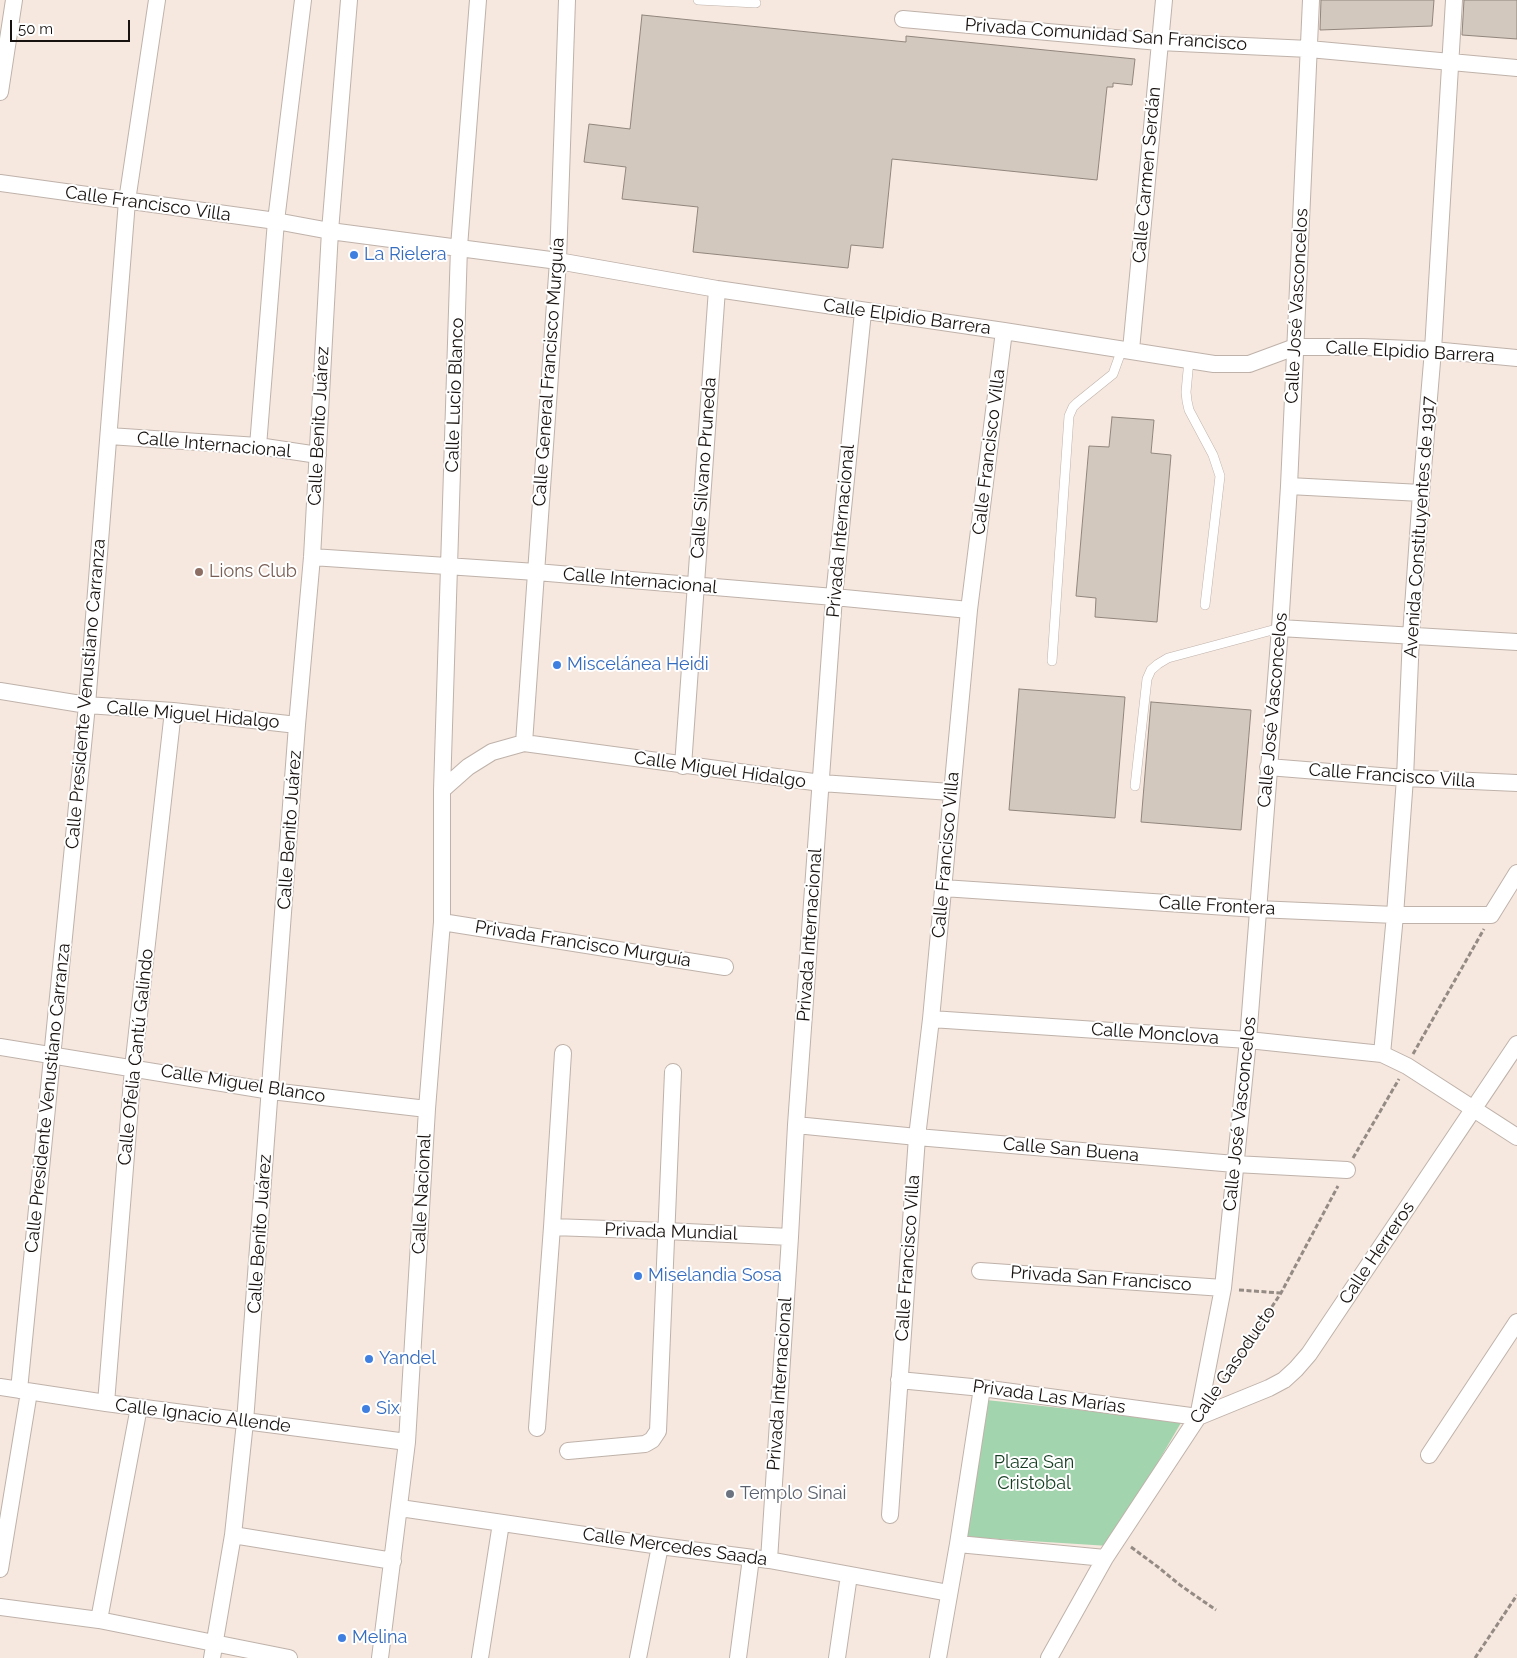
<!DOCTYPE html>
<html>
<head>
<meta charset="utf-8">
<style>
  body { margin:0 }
  #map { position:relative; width:1517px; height:1658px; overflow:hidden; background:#f6e8df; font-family:Raleway,sans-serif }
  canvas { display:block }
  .scale { position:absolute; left:10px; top:20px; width:120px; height:22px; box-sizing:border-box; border:2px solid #17120f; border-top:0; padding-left:6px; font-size:15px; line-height:18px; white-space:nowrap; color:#17120f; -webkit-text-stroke:4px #fff; paint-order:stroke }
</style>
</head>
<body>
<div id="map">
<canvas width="1517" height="1658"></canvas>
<div class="scale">50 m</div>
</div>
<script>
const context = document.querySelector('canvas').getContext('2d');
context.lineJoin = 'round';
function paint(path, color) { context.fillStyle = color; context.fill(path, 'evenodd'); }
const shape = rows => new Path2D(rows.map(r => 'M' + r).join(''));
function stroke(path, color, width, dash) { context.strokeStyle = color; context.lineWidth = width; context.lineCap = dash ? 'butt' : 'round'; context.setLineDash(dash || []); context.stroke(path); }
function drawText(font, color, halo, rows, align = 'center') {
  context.font = font + ' Raleway,sans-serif'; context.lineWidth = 4; context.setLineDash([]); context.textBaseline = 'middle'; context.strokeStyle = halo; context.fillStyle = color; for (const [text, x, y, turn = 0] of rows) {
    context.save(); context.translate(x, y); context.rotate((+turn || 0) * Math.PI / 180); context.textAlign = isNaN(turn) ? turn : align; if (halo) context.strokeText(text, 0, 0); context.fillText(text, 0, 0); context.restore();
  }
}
const green = shape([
  [977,1399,1182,1421,1109,1546,952,1536]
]);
const building = shape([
  [1321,0,1434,0,1432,26,1320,30,1321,0],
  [1464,0,1517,0,1517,39,1462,35,1464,0],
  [642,15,906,42,906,36,1135,59,1132,85,1113,83,1113,87,1107,87,1097,180,892,159,883,248,851,245,848,268,693,252,698,207,622,199,626,167,584,162,589,124,630,129,642,15],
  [1112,417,1154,420,1151,453,1171,455,1157,622,1095,617,1096,598,1076,596,1089,446,1109,447,1112,417],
  [1019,689,1125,697,1115,818,1009,810,1019,689],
  [1151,702,1251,710,1241,830,1141,822,1151,702]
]);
const path = shape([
  [1413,1054,1484,929],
  [1353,1158,1399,1079],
  [1239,1290,1281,1293],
  [1222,1382,1281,1293,1338,1186],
  [1131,1547,1158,1567,1180,1585,1216,1610],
  [1475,1658,1517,1595]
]);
const service = shape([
  [698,0,756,3],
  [1189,360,1186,392,1187,401,1189,410,1213,455,1220,476,1205,605],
  [1052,661,1069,416,1073,407,1077,403,1113,374,1122,349],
  [1135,786,1147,679,1151,670,1158,664,1168,658,1280,628]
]);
const minor = shape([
  [903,19,1159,42,1309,49,1517,68],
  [0,92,14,0],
  [0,183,276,221,330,231,558,261,717,289,1004,331,1214,364,1249,364,1295,347,1363,347,1433,350,1517,358],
  [1131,350,1164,0],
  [109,436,258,446,318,455],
  [258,446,276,221,303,0],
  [1289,486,1421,493],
  [312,557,536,572,834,597,969,610],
  [1280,628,1517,642],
  [0,691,87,705,173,711,297,725],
  [524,743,558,261,567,0],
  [683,766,717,289],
  [1268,767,1405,778,1517,783],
  [442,790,459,247,478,0],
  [943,888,1257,909,1395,915,1491,915,1517,873],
  [442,922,725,967],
  [931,1019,1248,1040,1382,1054,1407,1066,1517,1137],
  [0,1047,271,1091,427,1109],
  [1382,1054,1395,915,1405,778,1411,636,1421,493,1433,350,1454,0],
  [796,1125,917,1137,1235,1164,1347,1170],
  [552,1227,666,1231,790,1237],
  [980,1271,1223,1288],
  [899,1380,982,1388,1198,1417],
  [0,1387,106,1403,407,1442],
  [19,1390,87,705,127,201,157,0],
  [106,1403,133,1068,173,711],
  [1198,1417,1269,1388,1284,1380,1296,1369,1309,1354,1517,1044],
  [537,1428,552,1227,563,1053],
  [568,1451,645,1444,652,1440,658,1431,673,1072],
  [1429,1455,1517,1322],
  [400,1508,660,1546,769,1560,949,1593],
  [890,1515,917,1137,931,1019,969,610,1004,331],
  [233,1535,393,1561],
  [958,1544,1105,1558],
  [769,1560,790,1237,796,1125,834,597,863,312],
  [0,1569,29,1392],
  [0,1607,99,1620,289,1658],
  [99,1620,139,1407],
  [212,1658,233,1535,245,1422,297,725,312,557,330,231,349,0],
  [380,1658,407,1442,427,1109,442,922,442,790,468,767,492,752,524,743,821,783,951,792],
  [480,1658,501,1523],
  [638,1658,660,1546],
  [738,1658,751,1558],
  [837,1658,849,1575],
  [938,1658,958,1544,982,1388],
  [1049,1658,1105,1558,1198,1417,1223,1288,1248,1040,1280,628,1289,486,1311,0]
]);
const markers = [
  [354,255,5,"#3f7fe0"],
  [199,572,5,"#8d6e63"],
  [557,665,5,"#3f7fe0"],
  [638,1276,5,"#3f7fe0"],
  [369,1359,5,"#3f7fe0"],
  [366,1409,5,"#3f7fe0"],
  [730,1494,5,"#6b7280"],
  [342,1638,5,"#3f7fe0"]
];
const streetNames = [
  ["Privada Comunidad San Francisco",1106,35,4],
  ["Calle Carmen Serdán",1147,175,-85],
  ["Calle Francisco Villa",148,204,8],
  ["Calle José Vasconcelos",1297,306,-87],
  ["Calle Elpidio Barrera",907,317,8],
  ["Calle Elpidio Barrera",1410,352,3],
  ["Calle General Francisco Murguía",549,372,-86],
  ["Calle Lucio Blanco",455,395,-88],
  ["Calle Benito Juárez",319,426,-87],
  ["Calle Internacional",214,445,5],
  ["Calle Francisco Villa",989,452,-83],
  ["Calle Silvano Pruneda",704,468,-86],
  ["Avenida Constituyentes de 1917",1420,527,-86],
  ["Privada Internacional",841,531,-85],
  ["Calle Internacional",640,581,5],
  ["Calle Presidente Venustiano Carranza",86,694,-85],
  ["Calle José Vasconcelos",1273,710,-85],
  ["Calle Miguel Hidalgo",193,715,5],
  ["Calle Miguel Hidalgo",720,770,8],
  ["Calle Francisco Villa",1392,776,4],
  ["Calle Benito Juárez",290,830,-86],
  ["Calle Francisco Villa",946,855,-85],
  ["Calle Frontera",1217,906,3],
  ["Privada Internacional",810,935,-86],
  ["Privada Francisco Murguía",583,944,9],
  ["Calle Monclova",1155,1034,4],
  ["Calle Ofelia Cantú Galindo",136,1057,-84],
  ["Calle Miguel Blanco",243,1084,9],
  ["Calle Presidente Venustiano Carranza",48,1098,-84],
  ["Calle José Vasconcelos",1240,1114,-84],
  ["Calle San Buena",1071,1150,5],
  ["Calle Nacional",422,1194,-87],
  ["Privada Mundial",671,1232,2],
  ["Calle Benito Juárez",260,1234,-86],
  ["Calle Herreros",1377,1253,-56],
  ["Calle Francisco Villa",908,1258,-86],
  ["Privada San Francisco",1101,1279,4],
  ["Calle Gasoducto",1233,1365,-56],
  ["Privada Internacional",780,1384,-86],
  ["Privada Las Marías",1049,1397,8],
  ["Calle Ignacio Allende",203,1416,7],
  ["Calle Mercedes Saada",675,1547,8]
];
const shopNames = [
  ["La Rielera",364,255],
  ["Miscelánea Heidi",567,665],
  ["Miselandia Sosa",648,1276],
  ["Yandel",379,1359],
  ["Six",376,1409],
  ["Melina",352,1638]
];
const educationNames = [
  ["Lions Club",209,572]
];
const parkNames = [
  ["Plaza San",1034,1463],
  ["Cristobal",1034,1484]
];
const worshipNames = [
  ["Templo Sinai",740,1494]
];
paint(green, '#a2d4ad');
paint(building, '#d3c8be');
stroke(building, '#91867d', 1);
stroke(service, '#bfb2aa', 10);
stroke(minor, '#bfb2aa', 18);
stroke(path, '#958b85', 3, [5, 2.5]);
stroke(service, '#fff', 9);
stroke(minor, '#fff', 16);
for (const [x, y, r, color] of markers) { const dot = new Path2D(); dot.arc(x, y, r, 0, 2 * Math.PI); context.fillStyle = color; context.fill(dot); stroke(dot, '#fff', 2); }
drawText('18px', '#17120f', '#fff', streetNames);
drawText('18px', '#366cbe', '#fff', shopNames, 'left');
drawText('18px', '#785e54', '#fff', educationNames, 'left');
drawText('18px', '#133c20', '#fff', parkNames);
drawText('18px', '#5b616d', '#fff', worshipNames, 'left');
</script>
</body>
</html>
